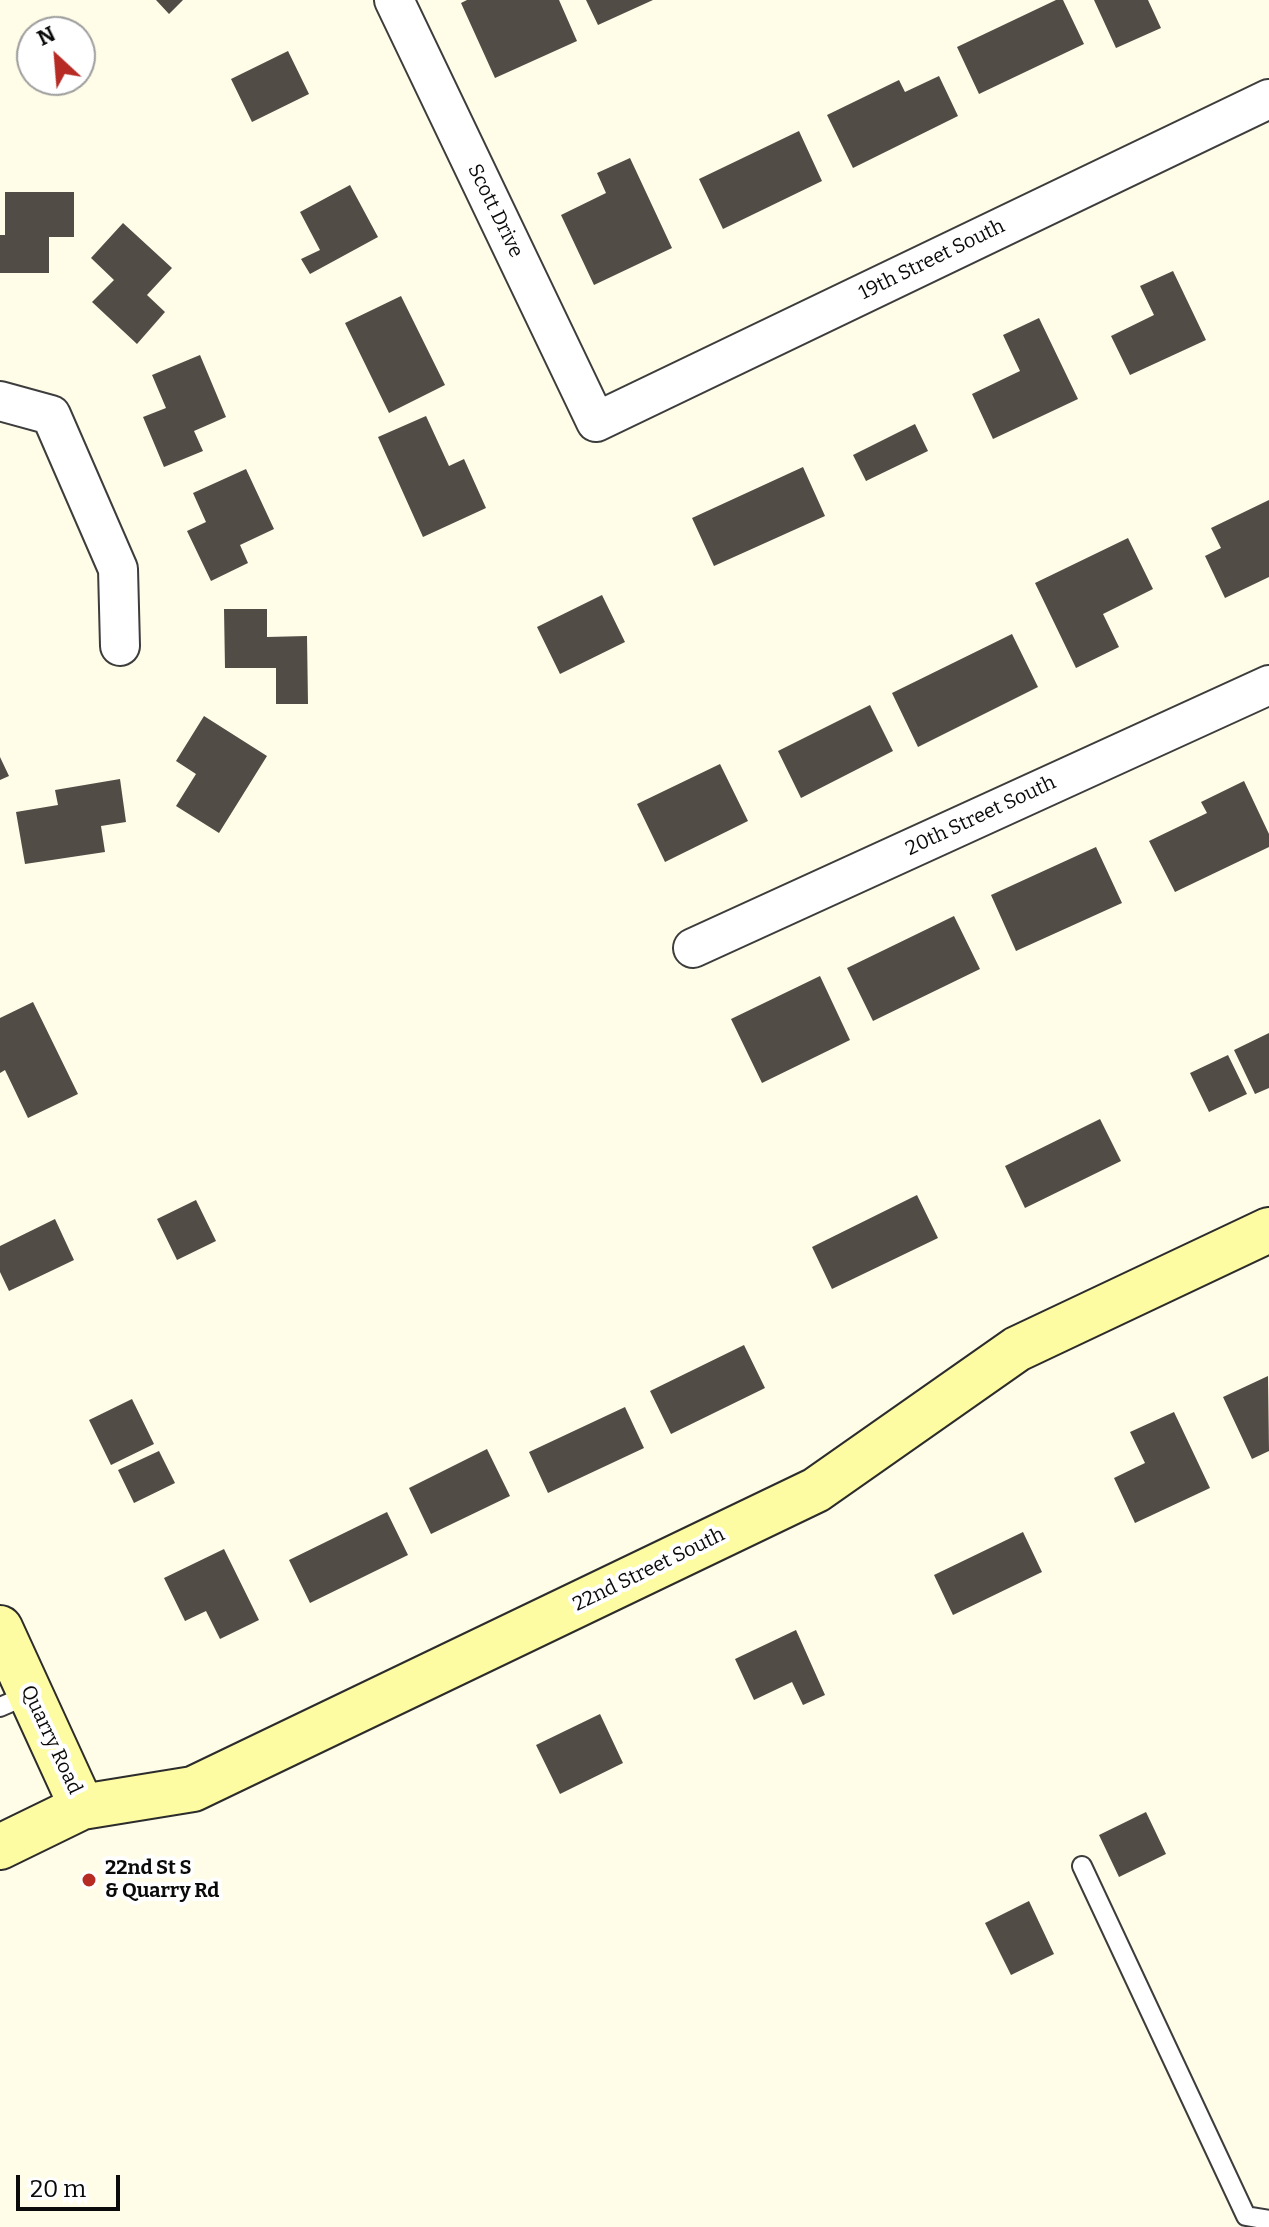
<!DOCTYPE html>
<html>
<head>
<meta charset="utf-8">
<style>
  body { margin:0 }
  #map { position:relative; width:1269px; height:2227px; overflow:hidden; background:#fffce7; font-family:Bitter,serif }
  canvas { display:block }
  .north { position:absolute; left:16px; top:16px; width:80px; height:80px; box-sizing:border-box; background:#fff; border:2px solid #9d9d9d; border-radius:50%; rotate:334deg; font-size:22px; font-weight:700; line-height:32px; text-align:center; color:#0a0a0a }
  .north::after { content:''; display:block; margin:auto; width:28px; height:36px; background:#b72b25; clip-path:polygon(50% 0,100% 100%,50% 72%,0 100%) }
  .scale { position:absolute; left:16px; top:2175px; width:104px; height:36px; box-sizing:border-box; border:4px solid #0a0a0a; border-top:0; padding-left:10px; font-size:24px; line-height:28px; white-space:nowrap; color:#0a0a0a; -webkit-text-stroke:6px #fff; paint-order:stroke }
</style>
</head>
<body>
<div id="map">
<canvas width="1269" height="2227"></canvas>
<div class="north">N</div>
<div class="scale">20 m</div>
</div>
<script>
const context = document.querySelector('canvas').getContext('2d');
context.lineJoin = 'round';
function paint(path, color) { context.fillStyle = color; context.fill(path, 'evenodd'); }
const shape = rows => new Path2D(rows.map(r => 'M' + r).join(''));
function stroke(path, color, width, dash) { context.strokeStyle = color; context.lineWidth = width; context.lineCap = dash ? 'butt' : 'round'; context.setLineDash(dash || []); context.stroke(path); }
function drawText(font, color, halo, rows, align = 'center') {
  context.font = font + ' Bitter,serif'; context.lineWidth = 8; context.setLineDash([]); context.textBaseline = 'middle'; context.strokeStyle = halo; context.fillStyle = color; for (const [text, x, y, turn = 0] of rows) {
    context.save(); context.translate(x, y); context.rotate((+turn || 0) * Math.PI / 180); context.textAlign = isNaN(turn) ? turn : align; if (halo) context.strokeText(text, 0, 0); context.fillText(text, 0, 0); context.restore();
  }
}
const building = shape([
  [156,0,183,0,169,14],
  [467,0,559,0,577,41,495,78,461,3],
  [586,0,653,0,598,25],
  [1056,0,1063,0,1084,44,979,94,957,47],
  [1094,0,1148,0,1161,28,1116,48],
  [288,51,309,94,252,122,231,79],
  [939,76,958,116,853,168,827,115,899,80,905,92],
  [799,131,822,181,723,229,699,179],
  [630,158,672,248,594,285,561,215,606,193,597,173],
  [350,185,378,237,310,274,301,259,320,250,300,212],
  [5,192,74,192,74,237,49,237,49,273,0,273,0,235,5,235],
  [123,223,172,268,147,295,165,312,137,344,92,302,114,280,91,258],
  [1173,271,1206,340,1130,375,1111,336,1154,315,1140,286],
  [401,296,445,385,389,413,345,323],
  [1039,318,1078,399,993,439,972,394,1020,371,1003,335],
  [200,355,226,417,194,431,203,451,164,467,143,417,166,408,152,375],
  [426,416,449,466,464,459,486,508,423,537,378,437],
  [915,424,928,451,866,481,853,455],
  [803,467,825,516,714,566,692,518],
  [246,469,274,529,240,545,248,563,211,581,187,531,206,522,193,493],
  [1269,500,1269,577,1225,598,1205,556,1221,548,1211,528],
  [1128,538,1153,589,1103,614,1119,647,1076,668,1035,583],
  [602,595,625,642,560,674,537,627],
  [224,609,267,609,267,637,307,636,308,704,276,704,276,668,225,668],
  [1012,634,1038,687,918,747,892,693],
  [870,705,893,751,801,798,778,751],
  [204,716,267,756,219,833,176,806,196,774,176,761],
  [0,757,9,776,0,780],
  [720,764,748,821,665,862,637,804],
  [120,779,126,822,101,826,105,852,25,864,16,812,58,805,55,790],
  [1244,781,1269,834,1269,847,1175,892,1149,841,1207,813,1201,802],
  [1096,847,1122,903,1016,951,991,895],
  [954,916,980,969,873,1021,847,968],
  [820,976,850,1040,762,1083,731,1019],
  [33,1002,78,1094,28,1118,5,1070,0,1073,0,1018],
  [1269,1033,1269,1088,1255,1094,1234,1050],
  [1228,1055,1247,1094,1209,1112,1190,1073],
  [1100,1119,1121,1161,1025,1208,1005,1166],
  [917,1195,938,1238,832,1289,812,1247],
  [196,1200,216,1241,177,1260,157,1219],
  [55,1219,74,1260,9,1291,0,1272,0,1246],
  [744,1345,765,1388,671,1434,650,1391],
  [1268,1376,1269,1451,1252,1459,1223,1397],
  [132,1399,154,1444,111,1465,89,1420],
  [625,1407,644,1448,548,1493,529,1452],
  [1174,1412,1210,1488,1135,1523,1114,1478,1145,1463,1130,1432],
  [487,1449,510,1496,431,1534,409,1488],
  [159,1451,175,1483,134,1503,118,1470],
  [387,1512,408,1555,310,1603,289,1560],
  [1023,1532,1042,1572,953,1615,934,1575],
  [224,1549,259,1620,220,1639,206,1611,185,1621,164,1578],
  [796,1630,825,1695,803,1705,792,1682,754,1700,735,1659],
  [600,1714,623,1763,560,1794,536,1745],
  [1146,1812,1166,1854,1119,1877,1099,1835],
  [1029,1901,1054,1954,1011,1975,985,1923]
]);
const lane = shape([
  [0,1707,30,1694],
  [1082,1866,1246,2216,1269,2220]
]);
const street = shape([
  [394,0,596,422,1269,99],
  [0,401,51,415,118,569,120,646],
  [693,948,1269,685]
]);
const secondary = shape([
  [0,1628,82,1807],
  [0,1847,82,1807,193,1789,816,1490,1017,1349,1269,1230]
]);
const markers = [
  [89,1880,8,"#b72b25"]
];
const streetNames = [
  ["Scott Drive",495,211,64],
  ["19th Street South",932,260,-26],
  ["20th Street South",981,816,-25],
  ["22nd Street South",649,1570,-26],
  ["Quarry Road",51,1740,65]
];
const poiNames = [
  ["22nd St S",105,1868],
  ["& Quarry Rd",105,1891]
];
paint(building, '#524c47');
stroke(lane, '#3d3d3d', 22);
stroke(street, '#3d3d3d', 42);
stroke(secondary, '#2c2c2c', 48);
stroke(lane, '#fff', 18);
stroke(street, '#fff', 38);
stroke(secondary, '#fefca3', 44);
for (const [x, y, r, color] of markers) { const dot = new Path2D(); dot.arc(x, y, r, 0, 2 * Math.PI); context.fillStyle = color; context.fill(dot); stroke(dot, '#fff', 3); }
drawText('20px', '#0a0a0a', '#fff', streetNames);
drawText('bold 20px', '#0a0a0a', '#fff', poiNames, 'left');
</script>
</body>
</html>
